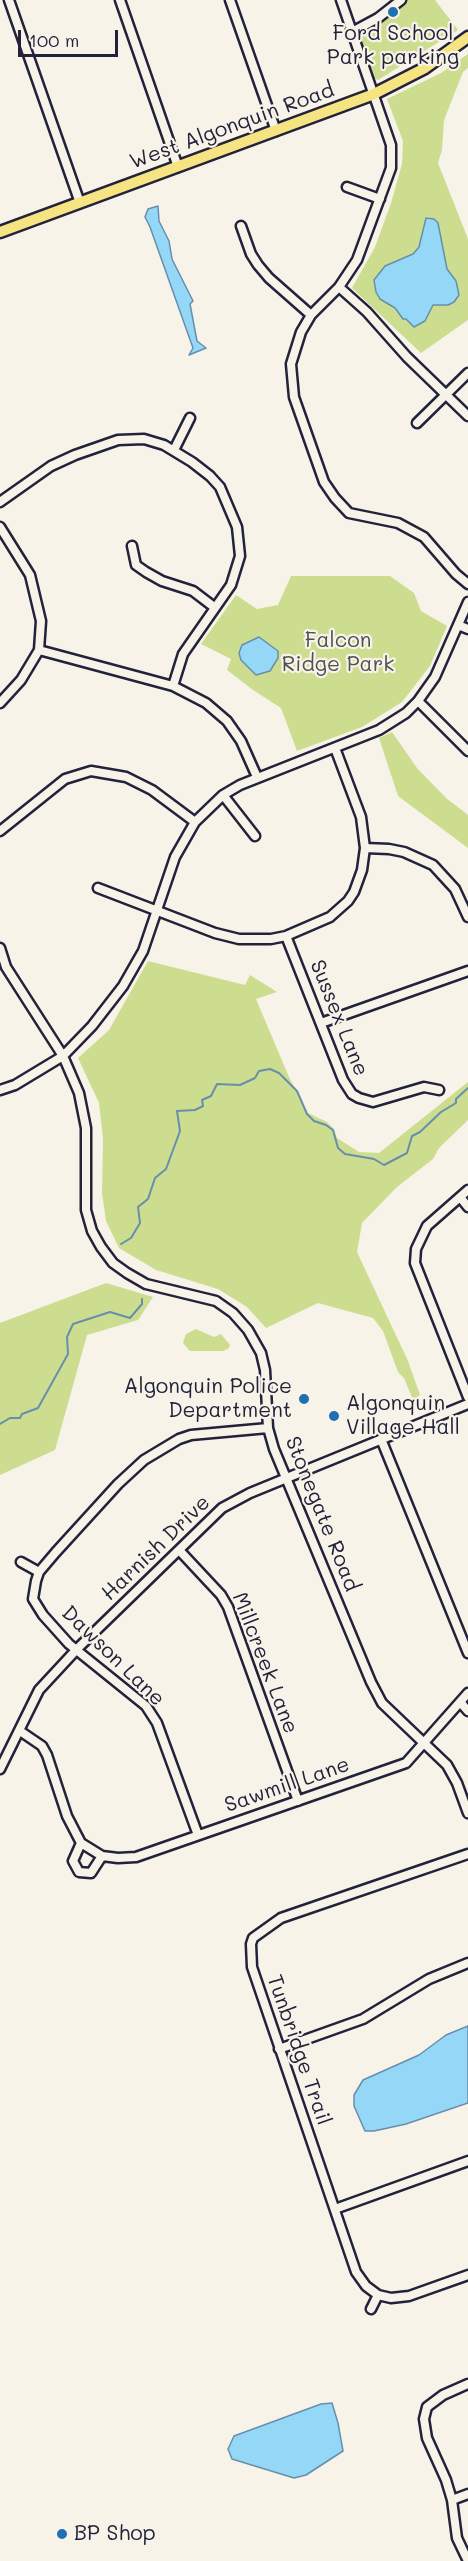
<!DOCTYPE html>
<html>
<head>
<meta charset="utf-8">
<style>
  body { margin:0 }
  #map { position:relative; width:468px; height:2561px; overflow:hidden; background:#f7f3e8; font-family:Mali,sans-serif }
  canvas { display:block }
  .scale { position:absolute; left:18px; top:30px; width:100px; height:27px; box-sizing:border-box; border:3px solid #22223b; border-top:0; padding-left:8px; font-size:18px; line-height:21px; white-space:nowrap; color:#22223b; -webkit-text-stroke:4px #f7f3e8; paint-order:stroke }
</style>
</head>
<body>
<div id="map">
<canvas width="468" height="2561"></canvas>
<div class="scale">100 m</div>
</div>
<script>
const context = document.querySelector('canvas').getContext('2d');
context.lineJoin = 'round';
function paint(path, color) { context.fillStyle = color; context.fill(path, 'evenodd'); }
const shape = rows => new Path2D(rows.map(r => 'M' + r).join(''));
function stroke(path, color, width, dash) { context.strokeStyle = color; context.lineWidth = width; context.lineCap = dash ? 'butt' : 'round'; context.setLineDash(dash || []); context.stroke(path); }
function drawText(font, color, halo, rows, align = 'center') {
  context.font = font + ' Mali,sans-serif'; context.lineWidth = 4.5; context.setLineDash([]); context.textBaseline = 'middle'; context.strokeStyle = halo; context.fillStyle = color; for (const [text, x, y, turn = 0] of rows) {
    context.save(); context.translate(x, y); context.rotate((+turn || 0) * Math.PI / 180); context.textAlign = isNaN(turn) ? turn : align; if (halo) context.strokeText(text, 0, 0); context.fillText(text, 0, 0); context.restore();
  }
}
const green = shape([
  [408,0,435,0,458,30,378,80,372,77,356,34],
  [468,54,468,68,463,72,444,120,442,150,438,163,468,239,468,320,421,353,352,288,375,247,391,203,402,164,403,141,387,99,441,73],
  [291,576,390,576,414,593,421,611,447,626,430,666,402,702,362,727,297,751,281,708,253,690,227,670,231,659,201,644,236,595,257,609,278,605],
  [392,732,417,768,446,798,468,815,468,848,398,796,379,738],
  [148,961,245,985,250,975,277,992,256,999,289,1077,308,1113,327,1122,334,1129,337,1138,359,1152,379,1153,468,1082,468,1120,439,1148,433,1159,397,1187,362,1223,357,1252,408,1361,420,1395,413,1400,404,1378,398,1372,383,1331,373,1318,318,1303,266,1328,247,1307,218,1289,156,1270,119,1248,106,1221,102,1193,103,1139,99,1103,78,1058,109,1030],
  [106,1283,153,1297,138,1320,87,1335,55,1450,0,1475,0,1323],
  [196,1329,214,1337,221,1334,230,1345,229,1348,223,1351,190,1351,183,1343,186,1334]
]);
const water = shape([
  [158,206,159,221,169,241,172,259,193,301,190,304,197,341,206,348,189,355,193,348,150,227,145,217,148,209,158,206],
  [426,218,434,219,438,223,447,269,456,281,459,295,454,302,448,305,433,305,425,321,414,327,406,319,403,319,395,308,380,299,376,292,374,280,385,266,413,254,419,247,426,218],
  [259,637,278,651,278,658,270,671,256,675,241,660,239,653,242,645,259,637],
  [468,2026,468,2103,406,2124,374,2131,365,2131,354,2106,354,2095,363,2080,419,2055,446,2035,468,2026],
  [332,2403,338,2423,343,2451,306,2475,294,2478,232,2459,228,2449,234,2436,321,2404,332,2403]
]);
const stream = shape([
  [121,1244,131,1238,140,1223,138,1207,148,1199,155,1178,166,1169,180,1131,177,1111,195,1110,203,1106,202,1100,211,1096,217,1084,240,1085,255,1078,259,1071,270,1069,279,1073,297,1091,307,1114,314,1121,326,1125,333,1130,338,1148,345,1154,374,1159,384,1165,407,1153,412,1136,420,1132,441,1112,456,1103,456,1099,468,1088],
  [0,1424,10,1418,20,1418,22,1414,38,1408,68,1354,67,1337,73,1324,110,1312,130,1318,142,1304,142,1299]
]);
const minor = shape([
  [9,0,80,203],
  [120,0,178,167],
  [230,0,276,131],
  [341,0,391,145,391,168,357,260,339,287,311,315,301,332,291,364,294,397,324,482,335,498,349,513,398,523,424,537,456,574,468,584],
  [352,32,378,18,401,0],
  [347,187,380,199],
  [241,226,251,254,258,265,269,278,311,315],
  [339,287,367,312,407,357,468,416],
  [417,423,468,373],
  [174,450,190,418],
  [0,502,51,466,75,455,118,440,144,439,164,445,192,462,210,476,220,487,237,527,240,556,231,585,183,654,173,686],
  [0,527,30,575,41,621,39,650,21,680,0,703],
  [132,546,136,565,146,572,162,581,193,591,214,607],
  [458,625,468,629],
  [39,650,173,686,206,703,227,721,241,741,257,777],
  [418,701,468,751],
  [223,795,255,836],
  [0,831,65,779,91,771,126,777,152,790,195,822],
  [365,848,389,849,404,852,433,865,455,889,468,917],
  [98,888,215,933,239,939,271,939,286,936,330,917,348,901,354,892,362,870,365,848,361,817,335,748],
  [286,936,343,1080,352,1094,359,1098,373,1102,424,1087,439,1090],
  [0,948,6,967,63,1056,79,1093,86,1128,86,1210,92,1231,101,1247,113,1263,127,1273,146,1284,216,1301,233,1313,248,1330,261,1353,265,1370,268,1428,274,1449,371,1682,382,1703,447,1765,457,1783,468,1813],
  [321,1023,468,971],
  [0,1090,15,1085,63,1056,92,1026,123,986,143,951,175,857,195,822,223,795,240,785,379,730,406,713,418,701,435,677,468,602],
  [468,1190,427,1226,416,1249,415,1263,468,1397],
  [460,1197,468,1207],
  [381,1439,468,1653],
  [179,1550,221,1595,228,1607,298,1801],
  [21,1562,39,1572],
  [461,1703,468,1711],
  [20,1731,42,1746,47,1755,67,1816,81,1843,102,1856,118,1858,136,1857,406,1763,468,1693],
  [0,1769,39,1690,77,1649,222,1508,250,1493,468,1404],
  [198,1835,157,1723,146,1706,69,1644,43,1615,33,1599,36,1581,39,1572,56,1552,118,1484,144,1460,179,1439,191,1435,268,1428],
  [81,1843,73,1861,79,1872,91,1873,102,1856],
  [468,1854,281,1918,253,1938,251,1944,252,1967,356,2272,366,2286,378,2295,391,2298,409,2296,468,2275],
  [279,2049,363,2019,429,1979,468,1963],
  [335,2209,468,2161],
  [371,2309,378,2295],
  [468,2384,443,2395,427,2407,424,2419,427,2438,446,2480,452,2500,457,2538,468,2561],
  [452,2500,468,2494]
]);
const major = shape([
  [0,232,374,94,425,68,468,37]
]);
const markers = [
  [393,12,6,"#1f6fb2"],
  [304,1399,6,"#1f6fb2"],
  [334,1416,6,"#1f6fb2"],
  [62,2534,6,"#1f6fb2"]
];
const poiNames = [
  ["Ford School",393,34,"center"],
  ["Park parking",393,58,"center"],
  ["Algonquin Police",292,1387,"right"],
  ["Department",292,1411,"right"],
  ["Algonquin",346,1404],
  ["Village Hall",346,1428],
  ["BP Shop",74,2534]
];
const streetNames = [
  ["West Algonquin Road",232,126,-20],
  ["Sussex Lane",339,1018,68],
  ["Stonegate Road",322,1514,68],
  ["Harnish Drive",156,1548,-44],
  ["Dawson Lane",113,1656,44],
  ["Millcreek Lane",265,1663,69],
  ["Sawmill Lane",287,1785,-19],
  ["Tunbridge Trail",299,2050,71]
];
const parkNames = [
  ["Falcon",338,641],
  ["Ridge Park",338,665]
];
paint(green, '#cddd90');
paint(water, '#95d7f7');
stroke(water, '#678fac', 1.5);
stroke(stream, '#678fac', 2);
stroke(minor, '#22223b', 13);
stroke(major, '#22223b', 15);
stroke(minor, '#f7f3e8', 8);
stroke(major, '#f6e381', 10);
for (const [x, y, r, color] of markers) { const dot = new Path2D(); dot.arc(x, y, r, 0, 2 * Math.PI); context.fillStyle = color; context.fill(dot); stroke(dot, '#f7f3e8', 2); }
drawText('21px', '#22223b', '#f7f3e8', poiNames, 'left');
drawText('21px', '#22223b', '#f7f3e8', streetNames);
drawText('21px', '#4d5150', '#f7f3e8', parkNames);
</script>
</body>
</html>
